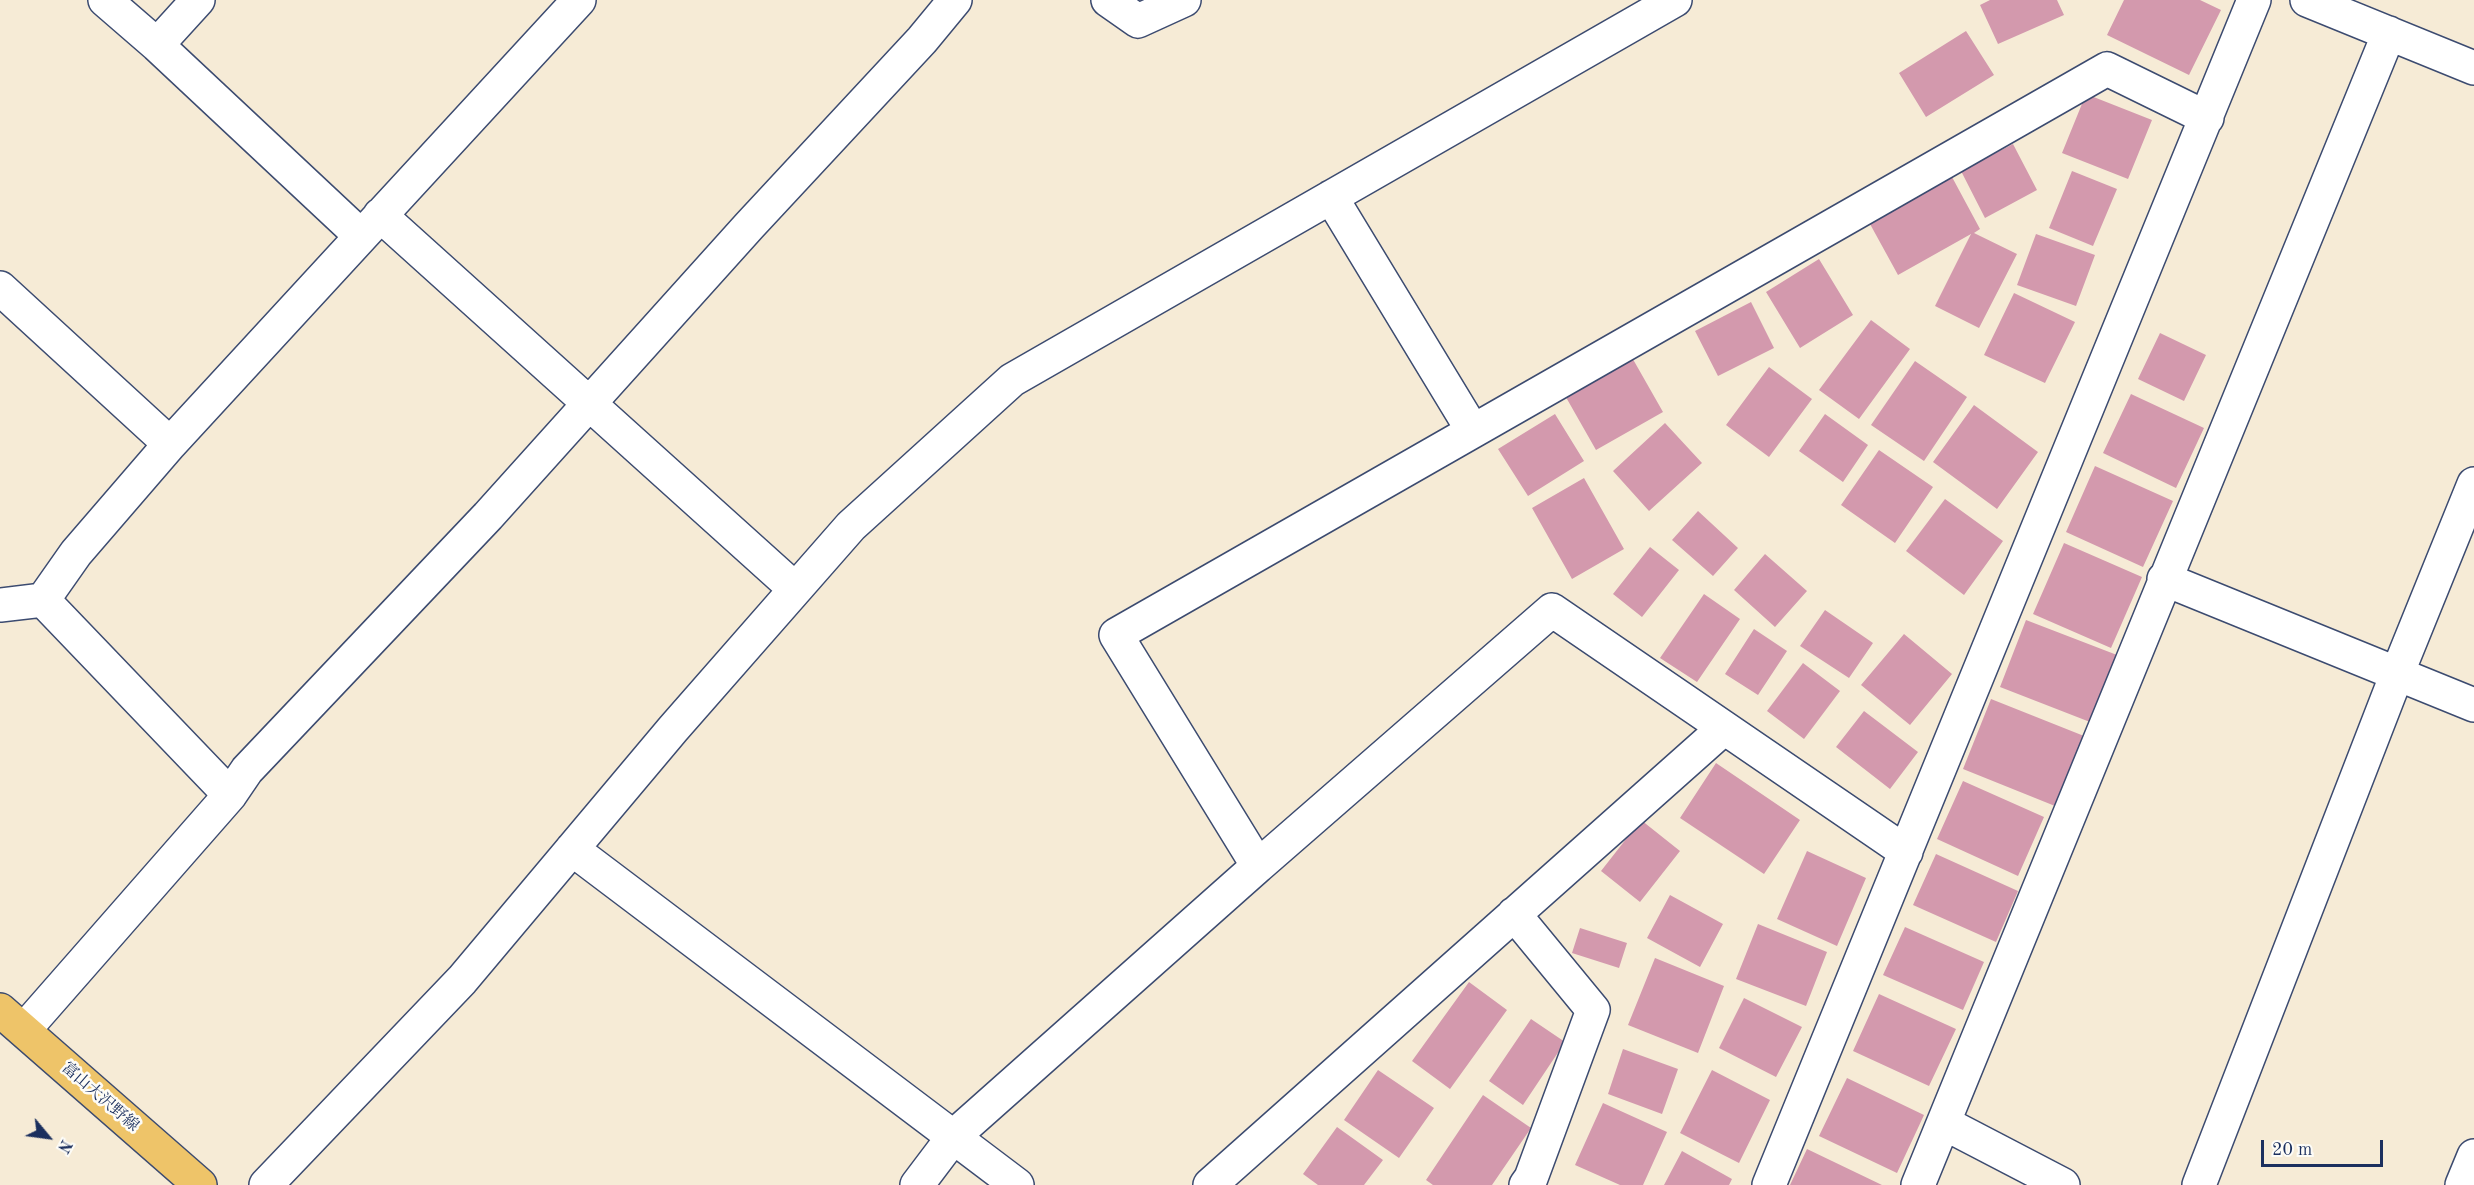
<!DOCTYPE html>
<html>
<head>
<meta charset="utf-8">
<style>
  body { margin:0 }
  #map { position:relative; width:2474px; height:1185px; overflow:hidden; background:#f6ebd6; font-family:"Old Standard TT",serif }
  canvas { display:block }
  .north { position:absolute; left:18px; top:1107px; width:60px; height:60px; -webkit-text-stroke:4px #fdfcf7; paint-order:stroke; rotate:119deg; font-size:16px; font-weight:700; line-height:24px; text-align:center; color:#1b2f5e }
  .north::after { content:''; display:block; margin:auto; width:21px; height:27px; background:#1b2f5e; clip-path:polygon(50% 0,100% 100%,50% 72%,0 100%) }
  .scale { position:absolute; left:2261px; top:1140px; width:122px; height:27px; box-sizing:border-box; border:3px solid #1b2f5e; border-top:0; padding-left:8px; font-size:18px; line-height:21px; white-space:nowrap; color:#1b2f5e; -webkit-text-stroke:4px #fdfcf7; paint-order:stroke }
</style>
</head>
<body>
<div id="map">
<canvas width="2474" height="1185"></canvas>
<div class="north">N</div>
<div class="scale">20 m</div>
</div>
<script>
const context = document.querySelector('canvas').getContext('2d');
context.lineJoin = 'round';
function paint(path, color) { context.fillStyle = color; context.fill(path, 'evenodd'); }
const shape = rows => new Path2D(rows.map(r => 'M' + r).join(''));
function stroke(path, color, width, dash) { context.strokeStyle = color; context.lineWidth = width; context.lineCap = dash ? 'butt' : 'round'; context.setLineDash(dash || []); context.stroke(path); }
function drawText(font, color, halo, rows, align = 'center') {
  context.font = font + ' "Old Standard TT","Noto Serif JP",serif'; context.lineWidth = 5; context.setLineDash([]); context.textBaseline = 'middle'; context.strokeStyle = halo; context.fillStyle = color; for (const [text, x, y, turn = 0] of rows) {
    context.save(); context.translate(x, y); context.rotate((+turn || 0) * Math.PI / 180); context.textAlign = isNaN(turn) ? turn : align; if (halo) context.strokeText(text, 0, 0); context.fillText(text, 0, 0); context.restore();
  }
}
const building = shape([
  [1990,0,2057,0,2064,15,1998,44,1980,5],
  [2124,0,2200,0,2221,10,2189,75,2107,35],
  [1966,31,1994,75,1926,117,1899,73],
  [2086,94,2152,120,2128,179,2062,153],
  [2013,144,2037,190,1985,218,1961,171],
  [2072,171,2117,189,2093,246,2049,228],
  [1952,177,1980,229,1974,233,2017,254,1979,328,1935,306,1971,234,1898,275,1870,224],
  [2036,234,2095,255,2076,306,2017,285],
  [1819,259,1853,315,1800,348,1766,292],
  [2014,293,2075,322,2045,383,1984,355],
  [1751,302,1774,348,1718,376,1695,331],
  [1871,320,1910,349,1859,419,1819,390],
  [2160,333,2206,355,2184,401,2138,379],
  [1630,354,1663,412,1596,450,1563,392],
  [1915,361,1967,397,1924,461,1871,425],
  [1769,367,1812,399,1769,457,1726,425],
  [2131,394,2204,428,2176,488,2103,453],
  [1974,405,2038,452,1997,509,1933,462],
  [1555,414,1584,461,1528,496,1498,449],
  [1825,414,1868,445,1843,482,1799,451],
  [1665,423,1702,463,1649,511,1613,471],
  [1879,450,1933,487,1895,543,1841,505],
  [2095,466,2173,501,2143,567,2066,532],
  [1584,478,1624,549,1572,579,1532,508],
  [1945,499,2003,541,1964,595,1906,551],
  [1698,511,1738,548,1713,576,1672,540],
  [2064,543,2142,577,2111,648,2033,614],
  [1650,547,1679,570,1642,617,1613,594],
  [1765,554,1807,591,1775,627,1734,590],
  [1704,594,1740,619,1697,682,1660,658],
  [1825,610,1873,643,1849,678,1800,646],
  [2026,620,2117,655,2090,722,2000,687],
  [1754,629,1787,651,1758,695,1725,674],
  [1904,634,1952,674,1910,725,1861,685],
  [1803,663,1840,691,1804,739,1767,711],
  [1991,699,2084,736,2055,806,1963,769],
  [1864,711,1918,752,1890,789,1836,747],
  [1716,763,1800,820,1764,874,1680,818],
  [1963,781,2044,817,2018,876,1937,839],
  [1641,820,1680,851,1640,902,1601,871],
  [1807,851,1866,878,1837,946,1777,919],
  [1936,854,2018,891,1996,942,1913,905],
  [1670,895,1723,924,1700,967,1647,938],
  [1758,924,1827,952,1806,1006,1736,979],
  [1905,927,1984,962,1963,1010,1883,975],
  [1580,928,1627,943,1619,968,1572,953],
  [1655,958,1724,986,1698,1053,1628,1025],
  [1469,982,1507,1010,1450,1089,1412,1061],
  [1879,994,1956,1029,1929,1086,1853,1051],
  [1744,998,1802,1027,1776,1077,1719,1048],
  [1531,1019,1565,1042,1523,1105,1489,1081],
  [1623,1049,1678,1069,1662,1114,1608,1094],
  [1378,1070,1434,1108,1399,1158,1344,1120],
  [1712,1070,1770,1100,1739,1163,1680,1133],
  [1847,1078,1924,1115,1897,1173,1819,1136],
  [1483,1095,1531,1128,1492,1185,1433,1185,1426,1180],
  [1603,1103,1667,1132,1643,1185,1620,1185,1575,1165],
  [1337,1127,1383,1160,1364,1185,1318,1185,1303,1174],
  [1807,1149,1882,1185,1790,1185],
  [1682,1151,1732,1179,1729,1185,1664,1185]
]);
const minor = shape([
  [105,0,157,45,361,236],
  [1108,0,1138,21,1184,0],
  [2307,0,2474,68],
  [157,45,198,0],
  [1331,197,1473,431],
  [380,215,795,589],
  [0,288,170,444],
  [2164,579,2474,705],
  [43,600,230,795],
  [0,605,43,600,76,553,170,444,579,0],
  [572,849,1017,1185],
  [1258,866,1552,610,1906,852],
  [1514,914,1593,1010,1531,1178,1526,1185],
  [24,1030,230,795,247,770,488,516,749,226,922,40,955,0],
  [1944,1123,2063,1185],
  [266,1185,462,980,673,729,851,526,1012,380,1675,0],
  [917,1185,954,1136,1258,866,1116,635,2107,69,2207,118],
  [1210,1185,1724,728],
  [1769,1185,2254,0],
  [1918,1185,2389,33],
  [2199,1185,2397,674,2474,484],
  [2462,1185,2474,1156]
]);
const major = shape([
  [0,1010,200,1185]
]);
const streetNames = [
  ["富山大沢野線",100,1097,41]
];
paint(building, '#d399ad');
stroke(minor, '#3c4b70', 36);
stroke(major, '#3c4b70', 36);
stroke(minor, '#fff', 33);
stroke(major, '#eec469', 33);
drawText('16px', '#1b2f5e', '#fdfcf7', streetNames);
</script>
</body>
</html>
